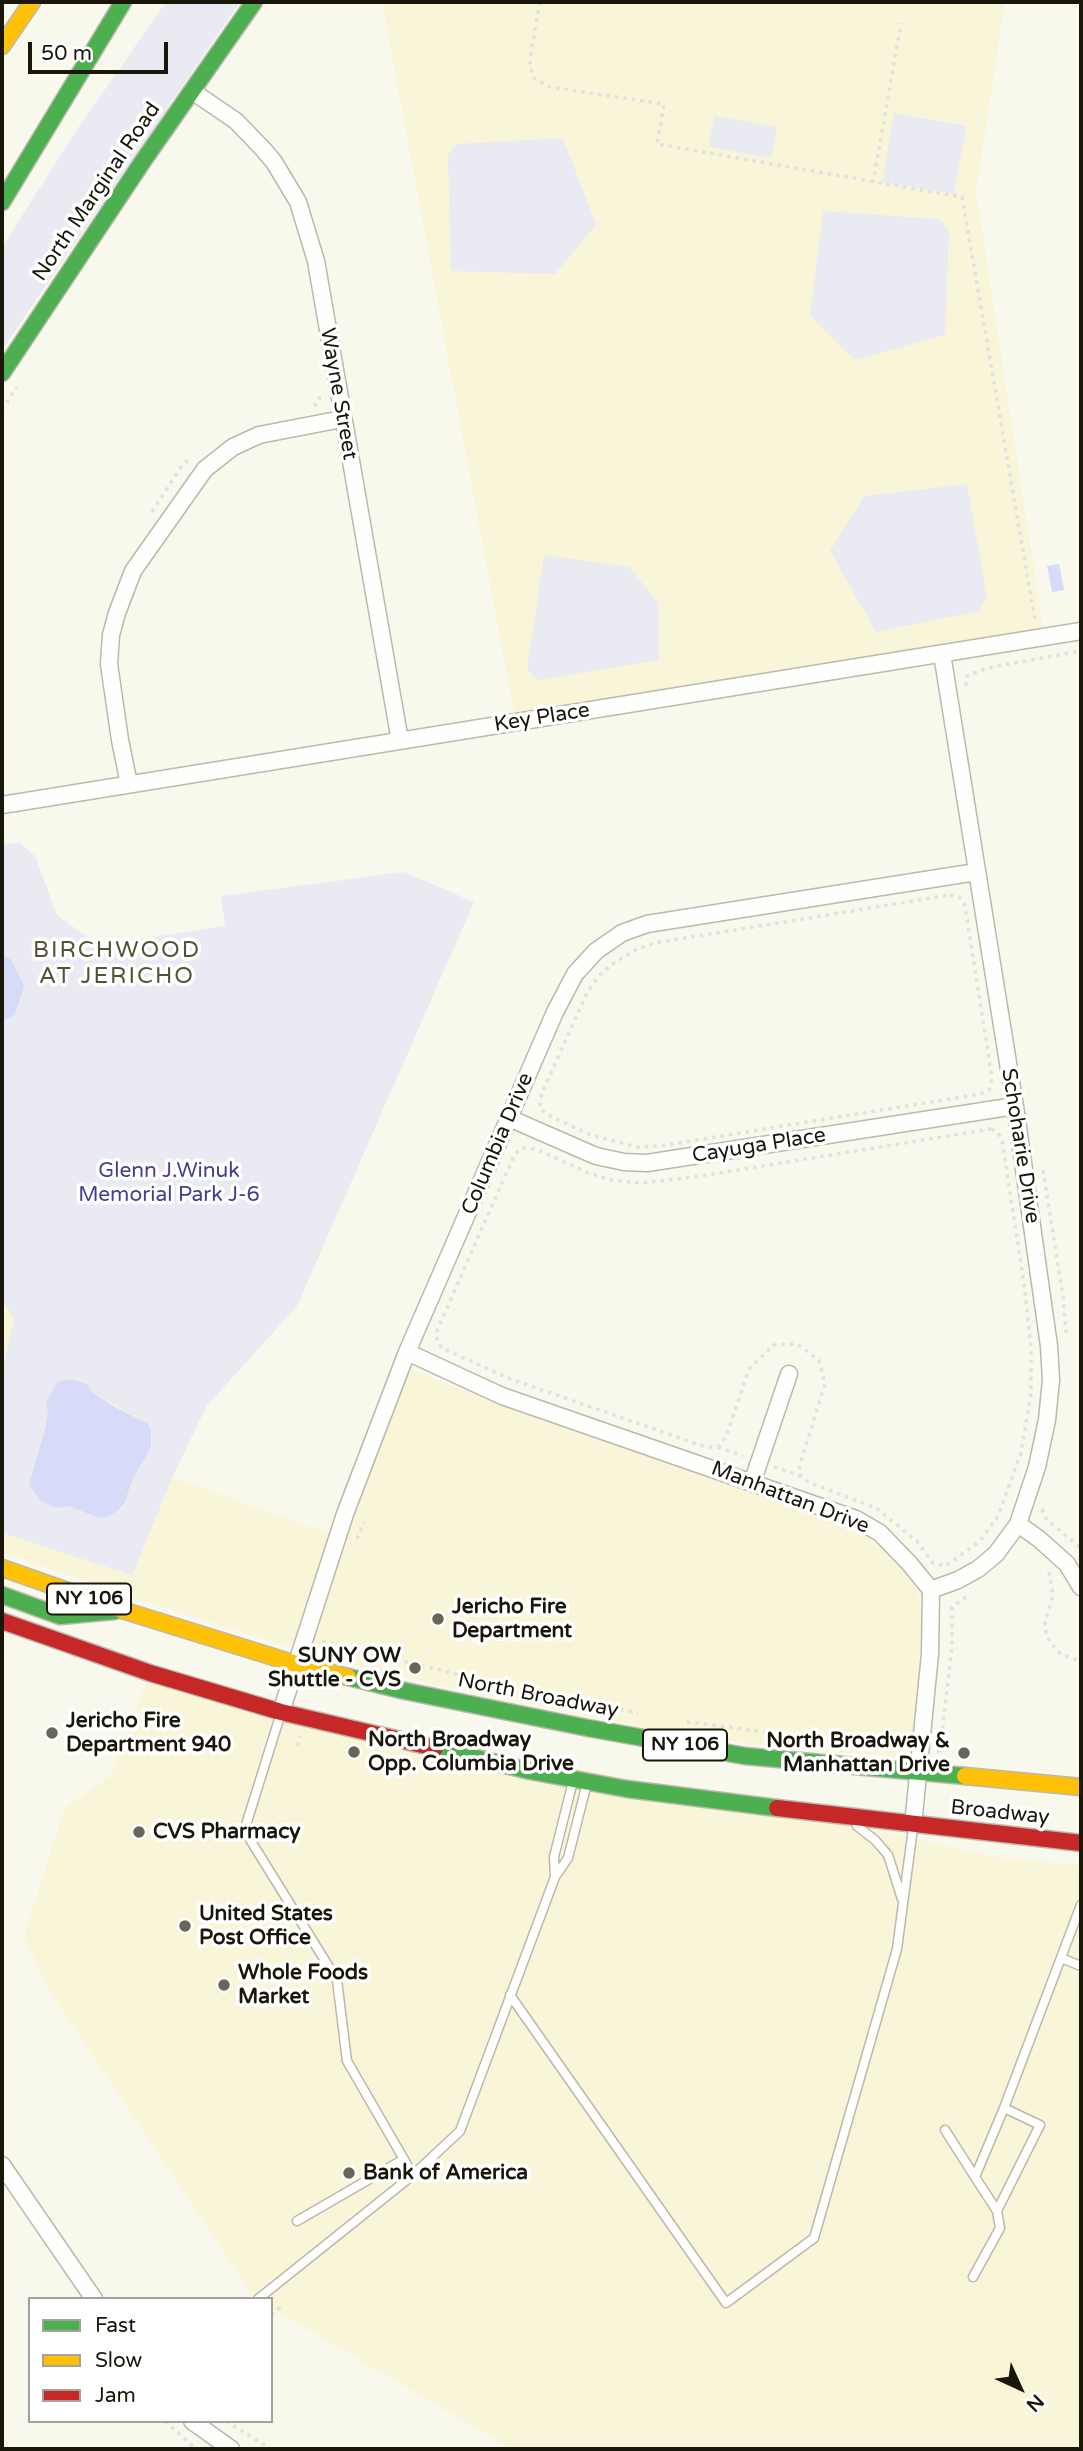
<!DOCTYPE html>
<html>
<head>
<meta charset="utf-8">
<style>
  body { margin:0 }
  #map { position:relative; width:1083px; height:2451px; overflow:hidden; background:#f9f8ed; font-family:"Varela Round",sans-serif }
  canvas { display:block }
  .frame { position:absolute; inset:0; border:4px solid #19170a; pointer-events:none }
  .legend { position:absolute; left:28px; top:2297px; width:245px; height:126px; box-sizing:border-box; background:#fff; border:2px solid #a3a29d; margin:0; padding:9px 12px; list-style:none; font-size:21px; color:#19170a }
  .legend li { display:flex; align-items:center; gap:14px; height:35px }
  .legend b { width:35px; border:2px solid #a3a29d }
  .north { position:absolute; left:985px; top:2353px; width:70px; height:70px; -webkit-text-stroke:5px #fff; paint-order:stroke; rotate:135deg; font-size:19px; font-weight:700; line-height:28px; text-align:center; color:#19170a }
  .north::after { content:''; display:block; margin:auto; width:24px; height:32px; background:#19170a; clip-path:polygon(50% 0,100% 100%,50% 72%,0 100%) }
  .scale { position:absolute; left:28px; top:42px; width:140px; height:32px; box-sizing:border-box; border:4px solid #19170a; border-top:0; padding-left:9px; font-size:21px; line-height:24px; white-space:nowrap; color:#19170a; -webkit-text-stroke:5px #fff; paint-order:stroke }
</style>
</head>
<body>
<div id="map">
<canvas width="1083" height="2451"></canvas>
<div class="frame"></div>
<ul class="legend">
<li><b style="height:9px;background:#4caf50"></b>Fast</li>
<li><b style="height:9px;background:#ffc107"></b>Slow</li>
<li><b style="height:9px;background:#c62828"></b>Jam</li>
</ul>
<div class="north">N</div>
<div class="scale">50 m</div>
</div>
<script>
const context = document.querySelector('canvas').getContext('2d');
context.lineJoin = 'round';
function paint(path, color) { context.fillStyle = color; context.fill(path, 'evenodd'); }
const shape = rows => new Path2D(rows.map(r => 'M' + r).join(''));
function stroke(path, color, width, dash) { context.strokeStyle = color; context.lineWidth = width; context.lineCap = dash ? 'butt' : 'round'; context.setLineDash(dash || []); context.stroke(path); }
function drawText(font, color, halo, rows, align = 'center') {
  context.font = font + ' "Varela Round",sans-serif'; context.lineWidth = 7; context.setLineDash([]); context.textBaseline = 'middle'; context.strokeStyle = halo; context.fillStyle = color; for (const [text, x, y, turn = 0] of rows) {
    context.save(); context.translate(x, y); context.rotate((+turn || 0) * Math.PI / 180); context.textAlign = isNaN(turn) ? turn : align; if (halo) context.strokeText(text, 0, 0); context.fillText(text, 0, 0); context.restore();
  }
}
const built = shape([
  [382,2,1005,2,976,191,1044,635,515,719],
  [2,1287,206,1407,173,1477,344,1539,409,1369,548,1423,845,1522,874,1540,905,1571,919,1595,922,1627,912,1758,784,1748,671,1733,481,1695,310,1654,126,1595,2,1552],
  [150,1673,281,1712,774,1807,1000,1858,1081,1865,1081,2449,512,2449,271,2308,271,2299,255,2298,52,1995,24,1937,64,1809,110,1776]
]);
const green = shape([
  [166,2,240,2,2,350,2,247,78,128],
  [894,113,966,126,954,194,882,182],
  [714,116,777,127,771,158,709,147],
  [563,138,596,225,555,274,451,271,448,155,457,144],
  [823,211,939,219,949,230,945,335,855,360,810,315],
  [967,484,987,598,979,611,876,632,830,551,864,496],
  [544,555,629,567,658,603,659,660,537,680,527,669],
  [20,843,35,856,57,915,98,945,225,926,221,896,404,872,474,902,297,1306,206,1407,173,1476,132,1575,2,1533,2,1373,14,1319,2,1299,2,844],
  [57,1382,87,1384,92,1392,148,1424,151,1448,133,1478,124,1504,99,1518,69,1506,57,1508,49,1505,40,1500,29,1485,46,1425,48,1413,46,1403]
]);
const water = shape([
  [1059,564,1064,590,1052,592,1047,566],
  [2,954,11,960,24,986,15,1015,2,1021],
  [66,1380,75,1380,87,1384,92,1392,113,1406,148,1424,151,1433,151,1448,133,1478,124,1504,116,1512,105,1517,99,1518,69,1506,57,1508,49,1505,40,1500,29,1485,46,1425,48,1413,46,1403,57,1382]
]);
const path = shape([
  [540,2,530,59,530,67,534,78,550,87,664,104,657,144,962,197,1035,620],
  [873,183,901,23],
  [314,406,318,403,321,392],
  [2,410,17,387],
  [152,512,181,467,190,458],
  [966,686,967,676,987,668,1081,651],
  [950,895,959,897,964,903,966,912,992,1078,989,1090,980,1094,660,1146,637,1147,591,1135,552,1117,540,1109,540,1099,545,1086,588,991,599,976,611,965,637,949,655,943,950,895],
  [991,1129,998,1133,1002,1140,1024,1284,1031,1347,1031,1393,1021,1453,998,1516,980,1541,946,1566,933,1563,917,1541,876,1508,808,1482,801,1476,799,1470,801,1461,825,1384,819,1360,797,1344,774,1345,749,1369,726,1437,718,1447,706,1447,691,1442,508,1378,442,1348,437,1341,437,1331,486,1219,515,1154,523,1148,536,1149,586,1172,611,1180,641,1183,694,1177,991,1129],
  [1043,1170,1063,1297,1066,1333],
  [718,1447,743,1456],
  [774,1467,801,1476],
  [1042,1509,1047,1520,1081,1548],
  [357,1539,364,1522],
  [1049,1572,1053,1594,1045,1623,1046,1632,1050,1643,1062,1655,1081,1661],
  [322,1641,501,1685,638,1713],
  [687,1722,829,1740],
  [297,1746,300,1736],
  [937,1751,940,1751,952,1646,952,1607,967,1596],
  [271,2315,282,2306],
  [165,2421,196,2449],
  [226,2421,271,2449]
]);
const lane = shape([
  [280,1716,246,1825,246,1833,337,1980,347,2061,413,2175],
  [857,1826,875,1840,888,1855,902,1899],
  [555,1877,554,1857,573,1781],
  [1061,1958,1081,1966],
  [510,1995,726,2303,814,2238,897,1949,913,1828],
  [1004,2108,1040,2125,997,2211,975,2177,1004,2108,1081,1905],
  [945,2130,975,2177],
  [297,2221,404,2159],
  [973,2277,1000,2228,997,2211],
  [258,2299,413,2175,460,2131,555,1877,568,1858,587,1783]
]);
const street = shape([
  [192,91,236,121,263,149,274,162,298,202,316,261,400,741],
  [129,784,120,740,109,664,111,635,117,613,133,571,205,469,233,447,259,435,342,419],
  [2,805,1081,631],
  [509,1118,596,1156,624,1162,647,1163,1015,1106],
  [407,1352,502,1396,856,1519,880,1533,909,1563,931,1590,930,1654,913,1825],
  [752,1483,789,1374],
  [1018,1524,1039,1539,1067,1564,1081,1587],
  [931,1590,958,1580,978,1569,996,1554,1018,1524,1037,1467,1047,1420,1051,1380,1049,1346,1015,1106,942,654],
  [281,1712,345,1514,407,1352,555,1012,575,974,596,951,622,933,647,924,976,872],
  [2,2165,94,2299],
  [192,2421,231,2449]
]);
const fast = shape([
  [2,202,123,2],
  [2,373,143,161,254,2],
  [2,1595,60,1616,115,1611],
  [348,1677,405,1691,588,1728,745,1756,965,1776],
  [435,1748,530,1771,627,1789,777,1808]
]);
const slow = shape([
  [2,46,32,2],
  [2,1568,122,1610,296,1664,348,1677],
  [965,1776,1081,1787]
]);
const jam = shape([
  [2,1621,150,1673,281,1712,435,1748],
  [777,1808,1081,1843]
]);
const markers = [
  [438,1619,7,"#676659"],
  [415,1668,7,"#676659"],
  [52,1733,7,"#676659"],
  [354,1752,7,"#676659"],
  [964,1753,7,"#676659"],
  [139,1832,7,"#676659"],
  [185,1926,7,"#676659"],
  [224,1985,7,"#676659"],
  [349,2173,7,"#676659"]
];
const shields = [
  [89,1599,84],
  [685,1745,84]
];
const shieldNames = [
  ["NY 106",89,1599],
  ["NY 106",685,1745]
];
const streetNames = [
  ["North Marginal Road",97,192,-56],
  ["Wayne Street",338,394,80],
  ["Key Place",542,718,-9],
  ["Columbia Drive",498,1144,-67],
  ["Cayuga Place",759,1146,-9],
  ["Schoharie Drive",1020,1146,81],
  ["Manhattan Drive",790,1498,21],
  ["North Broadway",538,1696,11],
  ["Broadway",1000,1813,6]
];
const parkNames = [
  ["Glenn J.Winuk",169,1171],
  ["Memorial Park J-6",169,1195]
];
const poiNames = [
  ["Jericho Fire",452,1607],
  ["Department",452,1631],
  ["SUNY OW",401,1656,"right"],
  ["Shuttle - CVS",401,1680,"right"],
  ["Jericho Fire",66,1721],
  ["Department 940",66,1745],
  ["North Broadway",368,1740],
  ["Opp. Columbia Drive",368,1764],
  ["North Broadway &",950,1741,"right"],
  ["Manhattan Drive",950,1765,"right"],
  ["CVS Pharmacy",153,1832],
  ["United States",199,1914],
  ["Post Office",199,1938],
  ["Whole Foods",238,1973],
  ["Market",238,1997],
  ["Bank of America",363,2173]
];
const neighbourhoodNames = [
  ["BIRCHWOOD",117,951],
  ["AT JERICHO",117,977]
];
paint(built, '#f8f5d8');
paint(green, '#eaebf2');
paint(water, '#d7dbf7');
stroke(lane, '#bbb9ae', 11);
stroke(street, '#bbb9ae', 19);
stroke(fast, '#bbb9ae', 19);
stroke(slow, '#bbb9ae', 19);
stroke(jam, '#bbb9ae', 19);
stroke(path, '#e1e1de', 3.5, [3.5, 5]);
stroke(lane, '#fefefc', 8);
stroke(street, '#fefefc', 16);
stroke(fast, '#4caf50', 16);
stroke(slow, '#ffc107', 16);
stroke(jam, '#c62828', 16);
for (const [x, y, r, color] of markers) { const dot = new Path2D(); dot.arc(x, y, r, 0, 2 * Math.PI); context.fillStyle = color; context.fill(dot); stroke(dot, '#fff', 2.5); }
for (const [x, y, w] of shields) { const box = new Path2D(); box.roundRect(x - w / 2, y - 15.5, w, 31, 5); context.fillStyle = '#fff'; context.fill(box); stroke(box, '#19170a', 2); }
drawText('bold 19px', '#19170a', null, shieldNames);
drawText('21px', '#19170a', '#fff', streetNames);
drawText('21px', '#413f93', '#fff', parkNames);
drawText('bold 21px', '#19170a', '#fff', poiNames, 'left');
context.letterSpacing = '2px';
drawText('23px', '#555133', '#fff', neighbourhoodNames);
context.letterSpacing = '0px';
</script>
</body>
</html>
